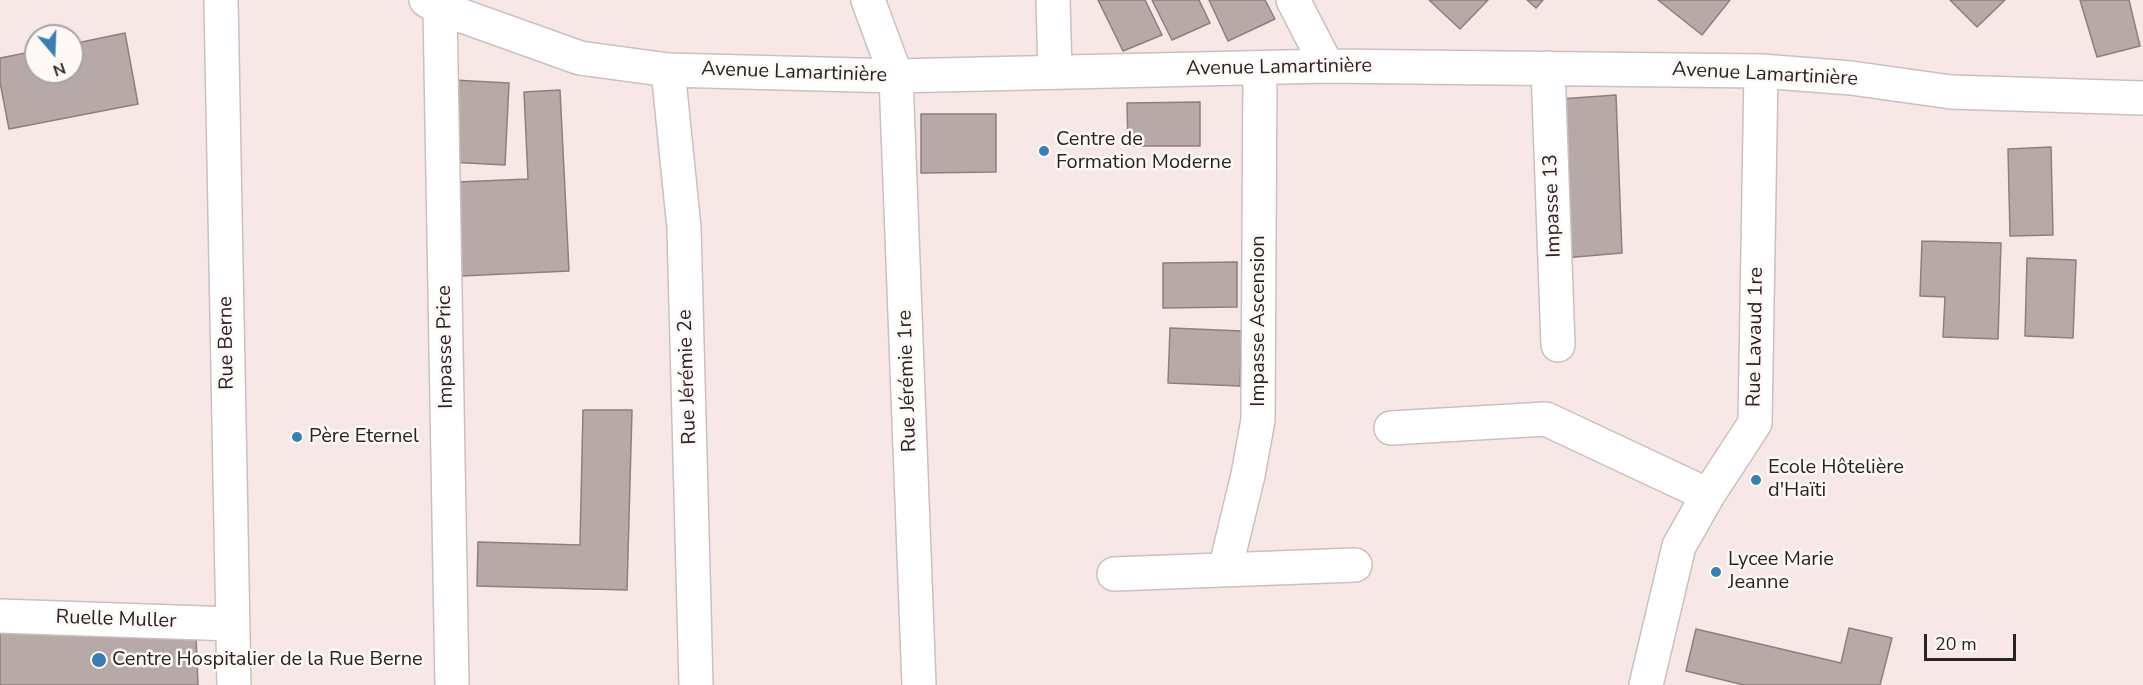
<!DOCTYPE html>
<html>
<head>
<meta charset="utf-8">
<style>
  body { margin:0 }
  #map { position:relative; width:2143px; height:685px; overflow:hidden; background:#f7e8e7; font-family:"Nunito Sans",sans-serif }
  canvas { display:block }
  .north { position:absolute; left:24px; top:24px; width:60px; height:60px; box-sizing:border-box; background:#fef8f7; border:2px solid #a9a3a2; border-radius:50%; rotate:161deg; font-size:16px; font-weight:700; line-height:24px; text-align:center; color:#292323 }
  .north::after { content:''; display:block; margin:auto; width:21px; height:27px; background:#397fb4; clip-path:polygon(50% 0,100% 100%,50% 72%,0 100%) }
  .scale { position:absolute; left:1924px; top:634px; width:92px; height:27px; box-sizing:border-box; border:3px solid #292323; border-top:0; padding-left:8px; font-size:18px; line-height:21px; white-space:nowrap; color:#292323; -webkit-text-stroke:4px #fef8f7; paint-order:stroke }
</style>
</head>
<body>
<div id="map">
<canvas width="2143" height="685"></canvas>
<div class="north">N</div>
<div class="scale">20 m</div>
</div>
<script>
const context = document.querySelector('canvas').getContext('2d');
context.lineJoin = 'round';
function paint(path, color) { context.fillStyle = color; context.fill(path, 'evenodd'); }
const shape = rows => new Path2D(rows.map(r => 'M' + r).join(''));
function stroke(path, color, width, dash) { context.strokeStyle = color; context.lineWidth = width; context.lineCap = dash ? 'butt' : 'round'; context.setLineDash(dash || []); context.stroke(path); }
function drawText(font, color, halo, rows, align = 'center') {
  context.font = font + ' "Nunito Sans",sans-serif'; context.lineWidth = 5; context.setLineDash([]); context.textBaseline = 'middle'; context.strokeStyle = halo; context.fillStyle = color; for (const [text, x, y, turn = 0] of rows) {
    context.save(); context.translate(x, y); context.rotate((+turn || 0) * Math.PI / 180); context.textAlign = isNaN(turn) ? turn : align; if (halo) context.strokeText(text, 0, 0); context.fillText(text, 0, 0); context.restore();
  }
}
const building = shape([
  [1098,0,1145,0,1162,35,1123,51,1098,0],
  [1152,0,1199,0,1210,23,1172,40,1152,0],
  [1209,0,1265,0,1275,19,1228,41,1209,0],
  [1429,0,1488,0,1460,29,1429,0],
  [1527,0,1543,0,1536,8,1527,0],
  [1658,0,1730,0,1702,35,1658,0],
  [1950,0,2005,0,1977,27,1950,0],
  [2080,0,2129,0,2140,46,2097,57,2080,0],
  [125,33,138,104,9,129,0,82,0,58,36,51,36,72,72,72,72,44,125,33],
  [453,80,509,83,505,165,449,162,453,80],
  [560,90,569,271,461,276,457,182,528,179,524,92,560,90],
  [1616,95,1622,253,1564,258,1560,99,1616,95],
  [1200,102,1200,146,1128,146,1127,103,1200,102],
  [921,114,996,114,996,172,921,173,921,114],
  [2051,147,2053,235,2010,236,2008,149,2051,147],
  [1922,241,2001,243,1998,339,1943,337,1945,297,1920,296,1922,241],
  [2027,258,2076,260,2073,338,2025,336,2027,258],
  [1237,262,1237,307,1163,308,1163,263,1237,262],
  [1170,328,1242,331,1240,386,1168,383,1170,328],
  [583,410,632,410,627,590,477,586,478,542,580,545,583,410],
  [1849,628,1892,638,1880,685,1744,685,1686,671,1696,629,1841,663,1849,628],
  [0,629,196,635,198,685,0,685,0,629]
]);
const minor = shape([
  [221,0,234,685],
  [426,0,440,8,580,58,668,70,896,76,1327,66,1761,71,1851,78,1951,92,2143,98],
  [868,0,896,76,919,685],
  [1053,0,1055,72],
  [1293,0,1327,66],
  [440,8,452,685],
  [1548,68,1558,345],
  [668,70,684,228,696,685],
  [1391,428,1546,419,1708,495],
  [1225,570,1248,475,1258,420,1260,68],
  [1114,574,1355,565],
  [0,616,233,624],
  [1646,685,1679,546,1708,495,1755,423,1761,71]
]);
const markers = [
  [1044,151,6,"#397fb4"],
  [297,437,6,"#397fb4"],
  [1756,480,6,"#397fb4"],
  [1716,572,6,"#397fb4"],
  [99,660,8,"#397fb4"]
];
const streetNames = [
  ["Avenue Lamartinière",1279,68,-1],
  ["Avenue Lamartinière",794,73,2],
  ["Avenue Lamartinière",1765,75,3],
  ["Impasse 13",1553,206,-92],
  ["Impasse Ascension",1259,321,-90],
  ["Rue Lavaud 1re",1756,337,-89],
  ["Rue Berne",227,343,-91],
  ["Impasse Price",446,347,-91],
  ["Rue Jérémie 2e",688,377,-92],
  ["Rue Jérémie 1re",908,381,-92],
  ["Ruelle Muller",116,620,2]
];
const poiNames = [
  ["Centre de",1056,140],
  ["Formation Moderne",1056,163],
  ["Père Eternel",309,437],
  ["Ecole Hôtelière",1768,468],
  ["d'Haïti",1768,491],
  ["Lycee Marie",1728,560],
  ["Jeanne",1728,583],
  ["Centre Hospitalier de la Rue Berne",112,660]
];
paint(building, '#b7a9a7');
stroke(building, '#8c7f7d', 1.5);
stroke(minor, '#cdbfbd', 36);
stroke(minor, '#fff', 33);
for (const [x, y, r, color] of markers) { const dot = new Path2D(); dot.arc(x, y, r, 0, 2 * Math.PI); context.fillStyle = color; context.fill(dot); stroke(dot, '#fef8f7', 2); }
drawText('20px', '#292323', '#fef8f7', streetNames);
drawText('20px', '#292323', '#fef8f7', poiNames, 'left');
</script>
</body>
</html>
